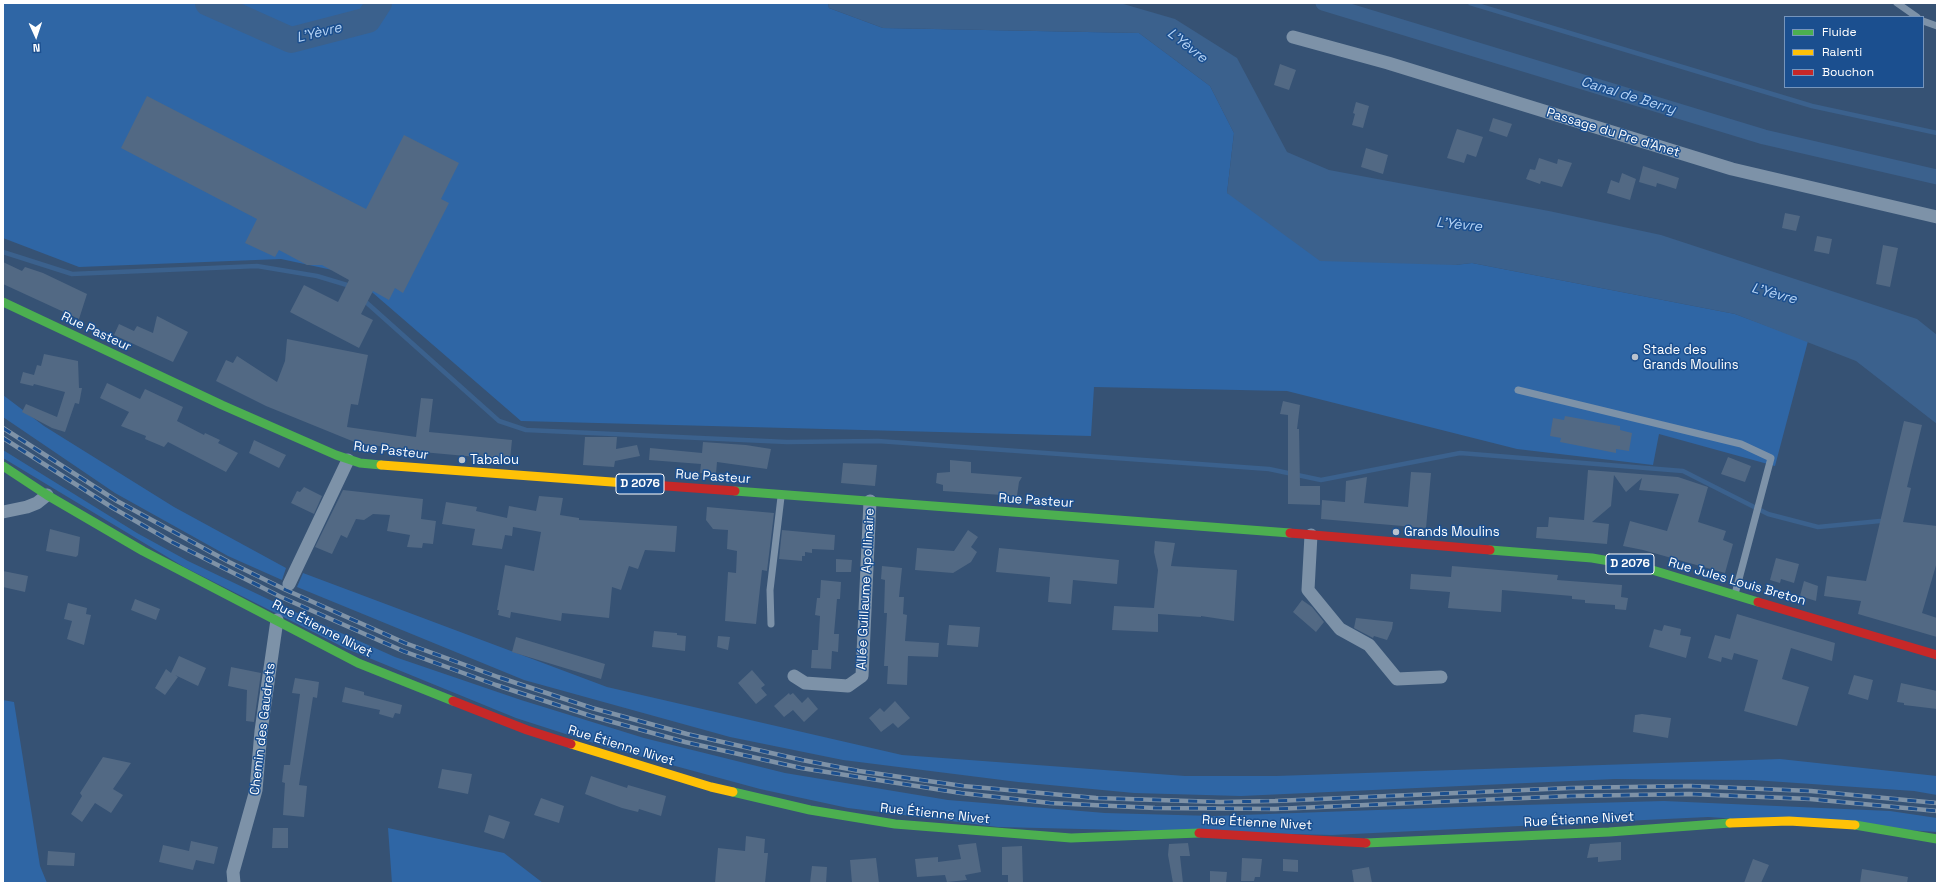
<!DOCTYPE html>
<html>
<head>
<meta charset="utf-8">
<style>
  body { margin:0 }
  #map { position:relative; width:1940px; height:886px; overflow:hidden; background:#365274; font-family:"Space Grotesk",sans-serif }
  canvas { display:block }
  .frame { position:absolute; inset:0; border:4px solid #fff; pointer-events:none }
  .legend { position:absolute; left:1784px; top:16px; width:140px; height:72px; box-sizing:border-box; background:#1b4f8f; border:1px solid #7695bc; margin:0; padding:5px 7px; list-style:none; font-size:12px; color:#fff }
  .legend li { display:flex; align-items:center; gap:8px; height:20px }
  .legend b { width:20px; border:1px solid #7695bc }
  .north { position:absolute; left:16px; top:16px; width:40px; height:40px; -webkit-text-stroke:3px #1b4f8f; paint-order:stroke; rotate:177deg; font-size:11px; font-weight:700; line-height:16px; text-align:center; color:#fff }
  .north::after { content:''; display:block; margin:auto; width:14px; height:18px; background:#fff; clip-path:polygon(50% 0,100% 100%,50% 72%,0 100%) }
</style>
</head>
<body>
<div id="map">
<canvas width="1940" height="886"></canvas>
<div class="frame"></div>
<ul class="legend">
<li><b style="height:5px;background:#4caf50"></b>Fluide</li>
<li><b style="height:5px;background:#ffc107"></b>Ralenti</li>
<li><b style="height:5px;background:#c62828"></b>Bouchon</li>
</ul>
<div class="north">N</div>
</div>
<script>
const context = document.querySelector('canvas').getContext('2d');
context.lineJoin = 'round';
function paint(path, color) { context.fillStyle = color; context.fill(path, 'evenodd'); }
const shape = rows => new Path2D(rows.map(r => 'M' + r).join(''));
function stroke(path, color, width, dash) { context.strokeStyle = color; context.lineWidth = width; context.lineCap = dash ? 'butt' : 'round'; context.setLineDash(dash || []); context.stroke(path); }
function drawText(font, color, halo, rows, align = 'center') {
  context.font = font + ' "Space Grotesk",sans-serif'; context.lineWidth = 3; context.setLineDash([]); context.textBaseline = 'middle'; context.strokeStyle = halo; context.fillStyle = color; for (const [text, x, y, turn = 0] of rows) {
    context.save(); context.translate(x, y); context.rotate((+turn || 0) * Math.PI / 180); context.textAlign = isNaN(turn) ? turn : align; if (halo) context.strokeText(text, 0, 0); context.fillText(text, 0, 0); context.restore();
  }
}
const green = shape([
  [3,3,828,3,829,8,883,28,1139,33,1210,86,1234,133,1227,193,1455,265,1472,263,1735,314,1808,341,1775,466,1659,434,1653,465,1517,449,1287,391,1094,387,1091,436,521,421,351,274,281,259,79,267,3,238],
  [3,395,44,426,174,507,286,568,282,580,228,556,115,493,3,417],
  [3,450,137,533,188,561,312,620,395,657,521,700,644,738,785,773,948,800,1105,813,1214,816,1486,806,1664,801,1890,811,1937,818,1937,832,1708,817,1332,835,998,827,848,808,760,789,609,748,516,718,347,649,184,567,3,458],
  [303,573,607,687,902,755,1185,776,1276,776,1780,759,1937,776,1937,795,1914,791,1753,780,1615,779,1241,796,1134,793,1018,782,843,760,730,737,524,680,297,587],
  [3,700,14,702,40,866,47,883,3,883],
  [388,828,504,853,543,883,392,883]
]);
const water = shape([
  [828,3,1120,3,1175,19,1237,58,1287,152,1329,170,1549,211,1661,235,1917,319,1937,335,1937,424,1856,361,1735,314,1472,263,1455,265,1320,261,1227,193,1234,133,1210,86,1139,33,883,28,829,8]
]);
const stream = shape([
  [1470,3,1812,106,1937,133],
  [3,252,72,274,257,266,317,276,347,285],
  [367,303,499,421,526,430,787,442,878,441,1269,469,1321,480,1460,453,1683,471,1768,514,1818,527,1880,521]
]);
const canal = shape([
  [1323,3,1764,137,1937,177]
]);
const river = shape([
  [208,3,291,40,368,20,379,3]
]);
const building = shape([
  [1280,64,1296,70,1289,90,1274,85],
  [147,96,366,209,404,135,459,163,441,199,449,203,403,293,395,288,389,300,373,291,361,314,373,320,359,348,290,312,304,285,338,302,349,280,322,265,307,265,279,250,275,257,245,243,257,219,121,148],
  [1356,102,1369,106,1363,128,1352,125,1355,114,1353,113],
  [1493,118,1512,124,1507,137,1489,131],
  [1457,129,1483,137,1476,157,1467,154,1464,163,1447,158],
  [1366,148,1388,155,1383,174,1361,167],
  [1539,158,1557,164,1558,159,1572,163,1562,187,1541,181,1540,184,1526,179,1530,169,1535,170],
  [1643,166,1679,178,1676,189,1657,183,1656,187,1639,182],
  [1622,173,1636,179,1630,200,1607,193,1611,180,1619,183],
  [1785,213,1800,216,1796,231,1782,228],
  [1817,236,1832,239,1829,254,1814,251],
  [1883,245,1898,248,1890,287,1876,284],
  [3,262,22,271,25,267,43,273,87,294,79,319,3,284],
  [157,316,188,332,173,362,114,335,119,324,134,331,137,326,153,333],
  [287,339,368,355,358,405,351,404,347,427,416,437,421,398,433,399,429,432,512,440,510,460,422,452,357,443,266,406,216,381,226,360,233,363,237,356,277,382,285,361],
  [44,354,78,361,79,388,82,388,79,404,75,403,65,432,52,428,22,412,26,404,57,417,65,392,34,384,33,386,20,383,23,372,34,375,37,365,41,366],
  [107,383,140,399,145,389,183,407,177,421,204,435,205,433,220,440,218,443,238,453,226,472,168,442,164,447,145,439,146,436,121,426,129,412,100,398],
  [1283,401,1300,405,1297,429,1299,429,1300,486,1320,486,1320,505,1288,504,1288,415,1280,414],
  [1565,416,1620,426,1620,430,1632,433,1629,451,1616,449,1616,453,1560,442,1561,438,1550,436,1553,418,1564,420],
  [1904,421,1922,425,1907,487,1911,488,1903,522,1937,526,1937,562,1922,613,1937,618,1937,637,1858,614,1861,601,1824,596,1827,576,1866,581],
  [585,437,617,437,616,449,637,445,640,456,615,461,614,467,583,465],
  [254,440,286,455,279,468,249,453],
  [703,442,746,445,771,449,767,469,717,462,716,474,700,473,701,464,649,460,650,448,702,453],
  [1728,457,1751,466,1745,482,1721,474],
  [950,460,971,462,971,473,1022,477,1019,482,1017,496,943,491,943,485,936,483,937,473,950,472],
  [843,463,877,465,875,486,841,483],
  [1588,470,1678,477,1708,487,1698,522,1726,531,1723,540,1733,544,1725,573,1643,550,1623,546,1630,521,1667,531,1679,494,1639,490,1642,478,1626,492,1614,475,1611,506,1592,522,1609,524,1607,544,1536,538,1537,527,1548,527,1549,517,1584,520],
  [1411,472,1431,473,1426,528,1321,519,1322,500,1345,502,1346,481,1367,477,1364,503,1408,507],
  [304,487,322,496,314,514,291,503,297,491,300,492],
  [343,490,423,499,421,519,436,521,433,544,423,543,422,548,407,547,410,535,387,531,390,515,373,514,364,520,356,519,347,538,341,535,332,554,315,547],
  [539,496,563,498,560,515,579,518,579,520,677,526,675,552,645,550,638,569,629,566,621,590,612,587,609,618,562,613,561,621,511,612,510,618,498,615,499,610,497,610,505,565,534,571,541,532,513,527,512,536,505,535,502,549,472,545,475,529,442,524,446,502,477,507,476,511,507,518,509,506,536,511],
  [707,507,774,513,767,571,762,570,756,624,725,621,728,572,736,573,737,551,727,549,728,530,713,529,706,520],
  [50,529,80,537,78,555,76,557,46,551],
  [782,530,835,535,834,550,812,549,812,553,805,552,805,556,802,556,802,561,779,559],
  [968,530,978,537,971,547,977,552,971,562,953,573,915,570,917,548,954,551],
  [1155,541,1175,543,1171,566,1237,570,1234,621,1201,616,1201,617,1158,614,1158,632,1112,630,1114,606,1154,608,1158,570,1154,552],
  [999,548,1119,560,1117,584,1073,580,1071,604,1048,602,1050,577,996,572],
  [1776,558,1799,564,1794,583,1781,579,1780,583,1770,580],
  [836,559,852,560,851,572,836,572],
  [882,566,902,568,899,597,904,597,903,614,907,615,905,641,939,643,938,657,908,656,907,685,887,684,888,666,884,666,887,613,884,613,885,580,881,579],
  [1452,566,1558,575,1557,580,1622,585,1621,597,1628,598,1626,610,1615,609,1615,605,1585,603,1585,600,1572,599,1572,596,1502,590,1501,612,1448,608,1450,592,1410,589,1411,574,1451,577],
  [3,571,28,576,25,592,3,587],
  [821,580,841,582,840,599,837,599,834,634,839,634,838,652,832,651,831,669,811,668,812,650,818,650,820,616,815,615,817,598,820,598],
  [1804,581,1818,586,1816,601,1800,596],
  [135,599,160,609,156,620,131,610],
  [1302,600,1312,607,1324,622,1316,632,1293,612],
  [68,603,87,608,86,614,91,615,84,645,67,639,72,621,64,619],
  [1737,614,1835,643,1832,661,1791,648,1782,679,1809,687,1797,726,1744,711,1758,660,1734,653,1732,660,1722,657,1721,662,1708,658,1715,635,1730,639],
  [1356,618,1393,622,1392,629,1387,640,1374,636,1373,638,1354,628],
  [949,625,980,627,978,647,947,645],
  [1664,625,1681,629,1680,635,1691,637,1686,658,1649,647,1654,629,1662,631],
  [654,631,677,633,677,635,686,636,685,651,652,647],
  [718,636,730,637,728,650,717,647],
  [516,637,605,664,601,679,512,652],
  [179,656,206,668,198,686,175,675,178,677,165,695,155,688,166,669,171,673],
  [231,667,261,673,254,722,246,721,247,690,228,686],
  [752,670,765,685,761,688,767,695,756,704,738,683],
  [1854,675,1873,680,1868,700,1848,694],
  [295,678,319,682,317,698,313,697,299,785,307,786,304,817,283,815,285,783,282,782,284,765,290,765,300,694,292,693],
  [1901,683,1937,691,1937,709,1904,705,1904,703,1897,702],
  [345,687,364,692,364,695,402,705,400,714,395,713,393,718,379,714,380,710,342,702],
  [789,693,790,695,793,693,802,703,808,697,818,709,804,722,793,710,784,717,774,706],
  [895,701,910,718,898,728,893,723,881,732,869,718,880,708,884,712],
  [1642,714,1671,718,1668,738,1633,732,1635,715],
  [103,757,131,763,113,789,123,795,111,813,95,803,82,822,71,814,82,796,80,793],
  [442,769,472,774,468,794,438,788],
  [591,776,627,788,628,785,666,796,661,816,639,809,638,812,622,808,585,794],
  [541,798,564,806,559,823,534,815],
  [489,815,510,822,504,839,484,832],
  [273,828,288,828,288,848,272,848],
  [746,836,765,839,764,853,768,853,765,883,715,883,718,848,745,851],
  [191,841,218,847,214,864,196,860,193,870,159,862,163,845,189,851],
  [1621,842,1621,860,1598,862,1598,857,1587,858,1590,844],
  [976,843,981,872,965,875,967,880,947,882,945,875,917,877,915,859,938,857,938,862,961,859,958,845],
  [1188,843,1190,856,1180,856,1183,883,1173,883,1168,855,1169,844],
  [1022,846,1023,883,1008,883,1008,875,1002,875,1002,847],
  [48,851,75,853,74,866,47,865],
  [876,858,879,883,852,883,850,860],
  [1242,858,1262,859,1260,877,1255,877,1254,881,1241,881],
  [1283,859,1298,860,1298,872,1283,871],
  [1753,859,1769,865,1761,883,1744,883],
  [812,866,827,867,826,883,810,883],
  [1369,867,1372,883,1354,883,1352,870],
  [1862,869,1908,877,1907,883,1860,883],
  [1210,871,1227,872,1226,883,1210,883]
]);
const lane = shape([
  [1897,3,1917,17],
  [1923,21,1937,26],
  [1518,390,1741,444,1771,458,1735,594],
  [771,624,770,590,781,497]
]);
const street = shape([
  [1293,37,1388,63,1732,169,1937,217],
  [3,512,27,507,37,503,47,495],
  [1311,535,1308,590,1340,629,1369,645,1397,679,1441,677],
  [289,584,348,460],
  [794,676,805,683,848,686,862,676,870,501],
  [234,883,233,872,256,790,261,731,277,620]
]);
const fast = shape([
  [3,302,222,405,336,455,360,463,381,465],
  [3,466,47,495,143,551,358,663,453,701],
  [735,491,1290,533],
  [1490,550,1592,558,1639,566,1758,602],
  [733,792,810,810,895,824,1071,838,1199,833],
  [1855,825,1937,839],
  [1366,843,1609,832,1730,823]
]);
const slow = shape([
  [381,465,639,484],
  [571,744,711,787,733,792],
  [1730,823,1789,821,1855,825]
]);
const jam = shape([
  [639,484,735,491],
  [1290,533,1490,550],
  [1758,602,1937,655],
  [453,701,527,730,571,744],
  [1199,833,1366,843]
]);
const rail = shape([
  [3,428,117,501,229,562,286,590,405,643,498,677,592,708,687,734,802,760,859,771,963,786,1096,798,1220,802,1275,801,1570,788,1690,786,1811,791,1937,803],
  [3,438,113,508,172,542,281,597,403,651,496,685,591,716,685,742,801,768,961,793,1050,803,1155,808,1275,809,1571,796,1690,794,1810,799,1937,811]
]);
const markers = [
  [1635,357,4,"#b9c2ce"],
  [462,460,4,"#b9c2ce"],
  [1396,532,4,"#b9c2ce"]
];
const shields = [
  [640,484,48],
  [1630,564,48]
];
const shieldNames = [
  ["D 2076",640,484],
  ["D 2076",1630,564]
];
const streetNames = [
  ["Passage du Pre d’Anet",1613,133,17],
  ["Rue Pasteur",96,332,25],
  ["Rue Pasteur",391,451,7],
  ["Rue Pasteur",713,477,4],
  ["Rue Pasteur",1036,501,4],
  ["Rue Jules Louis Breton",1737,582,16],
  ["Allée Guillaume Apollinaire",866,589,-87],
  ["Rue Étienne Nivet",322,629,27],
  ["Chemin des Gaudrets",263,729,-83],
  ["Rue Étienne Nivet",621,746,17],
  ["Rue Étienne Nivet",935,814,6],
  ["Rue Étienne Nivet",1579,820,-3],
  ["Rue Étienne Nivet",1257,823,3]
];
const poiNames = [
  ["Stade des",1643,350],
  ["Grands Moulins",1643,365],
  ["Tabalou",470,460],
  ["Grands Moulins",1404,532]
];
const waterNames = [
  ["L'Yèvre",319,33,-14],
  ["L'Yèvre",1187,46,38],
  ["Canal de Berry",1628,96,17],
  ["L'Yèvre",1459,225,6],
  ["L'Yèvre",1774,294,15]
];
paint(green, '#2f66a5');
paint(water, '#3b618d');
stroke(stream, '#3b618d', 4.5);
stroke(canal, '#3b618d', 15);
stroke(river, '#3b618d', 26);
paint(building, '#526984');
stroke(lane, '#7d92a8', 7);
stroke(street, '#7d92a8', 13);
stroke(fast, '#4caf50', 9);
stroke(slow, '#ffc107', 9);
stroke(jam, '#c62828', 9);
stroke(rail, '#7e92a7', 4.5);
stroke(rail, '#1b4f8f', 3, [9]);
for (const [x, y, r, color] of markers) { const dot = new Path2D(); dot.arc(x, y, r, 0, 2 * Math.PI); context.fillStyle = color; context.fill(dot); stroke(dot, '#1b4f8f', 1.5); }
for (const [x, y, w] of shields) { const box = new Path2D(); box.roundRect(x - w / 2, y - 10, w, 20, 3); context.fillStyle = '#1b4f8f'; context.fill(box); stroke(box, '#fff', 1); }
drawText('bold 12px', '#fff', null, shieldNames);
drawText('13px', '#fff', '#1b4f8f', streetNames);
drawText('13px', '#fff', '#1b4f8f', poiNames, 'left');
drawText('italic 14px', '#b5d3f5', '#1b4f8f', waterNames);
</script>
</body>
</html>
